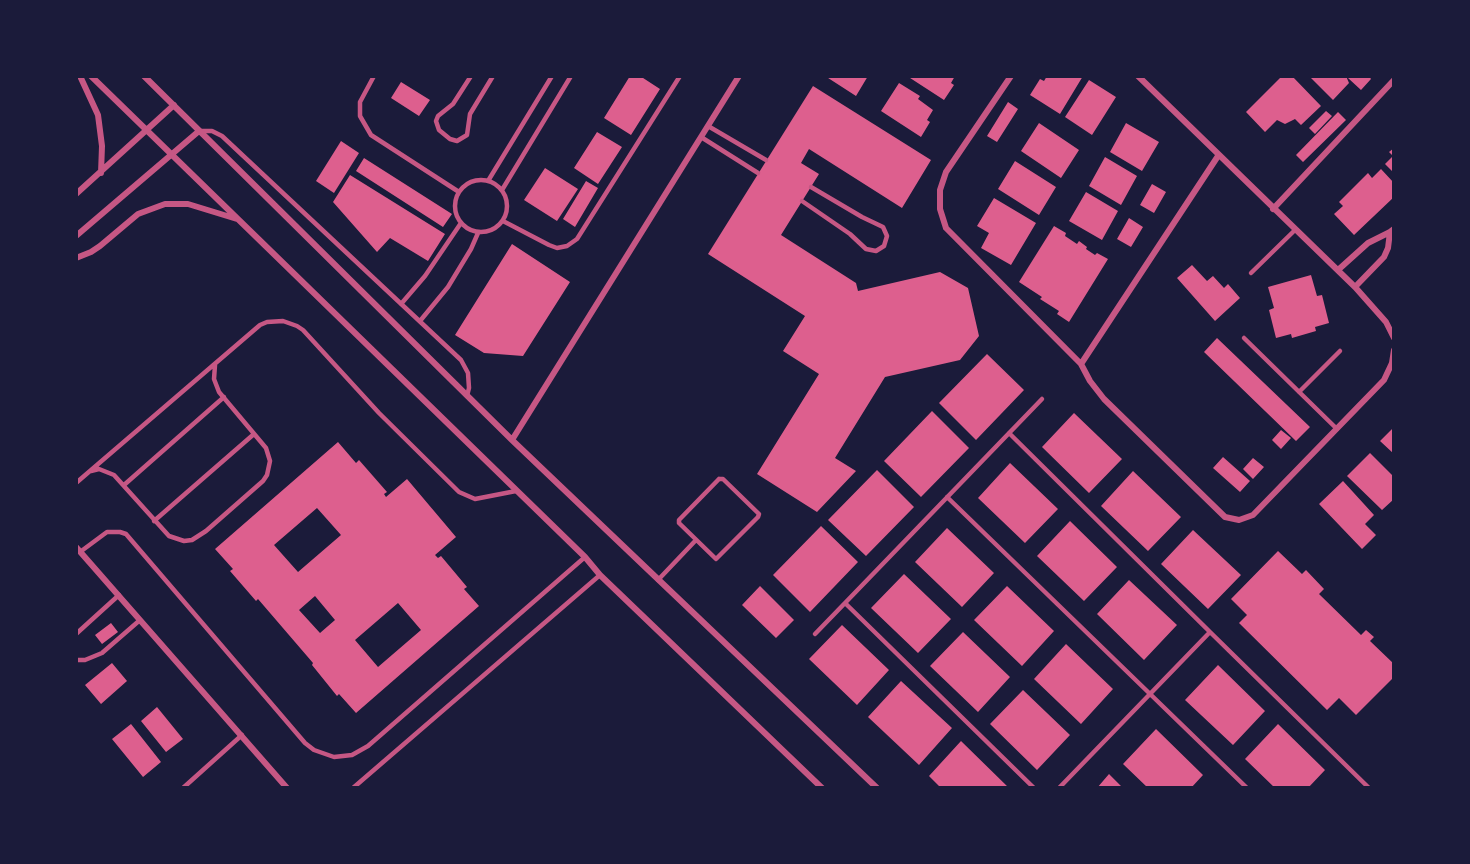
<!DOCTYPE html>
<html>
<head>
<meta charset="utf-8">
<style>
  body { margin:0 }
  #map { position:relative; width:1470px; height:864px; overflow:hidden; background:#1b1b3a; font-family:"Space Grotesk",sans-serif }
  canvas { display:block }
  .frame { position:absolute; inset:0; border:78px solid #1b1b3a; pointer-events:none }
</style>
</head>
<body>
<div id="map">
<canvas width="1470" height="864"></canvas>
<div class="frame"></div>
</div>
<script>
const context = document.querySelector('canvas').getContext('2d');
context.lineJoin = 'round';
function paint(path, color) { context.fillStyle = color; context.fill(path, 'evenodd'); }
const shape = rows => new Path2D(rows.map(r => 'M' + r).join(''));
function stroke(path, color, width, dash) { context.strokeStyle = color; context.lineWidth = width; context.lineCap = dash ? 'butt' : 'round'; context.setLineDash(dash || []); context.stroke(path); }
const building = shape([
  [630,76,640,76,660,89,631,135,604,118],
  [825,76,868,76,856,96],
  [907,76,955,76,951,83,954,85,944,100],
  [1047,76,1083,76,1060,114,1030,95,1040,79,1044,81],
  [1282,76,1292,76,1321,106,1301,125,1295,119,1285,124,1277,120,1265,132,1246,112],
  [1309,76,1346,76,1349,83,1333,100],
  [1349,76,1369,76,1371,79,1361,90,1348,78],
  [1089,80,1116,97,1092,135,1065,117],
  [401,82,430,100,419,116,391,98],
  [899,83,920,96,918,99,933,110,927,120,930,122,921,137,881,111],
  [813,86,931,160,902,208,809,149,801,163,819,174,781,235,856,283,858,291,940,272,968,288,979,336,960,360,885,377,835,458,856,471,817,512,757,474,819,374,783,351,805,316,708,254],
  [1008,102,1018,109,997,142,987,136],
  [1326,111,1332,116,1315,134,1309,128],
  [1338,112,1346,120,1303,162,1296,155],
  [1039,123,1079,150,1061,178,1021,151],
  [1126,123,1159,142,1142,171,1110,152],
  [597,132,622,147,598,184,574,168],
  [341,141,359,153,334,193,316,181],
  [1394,148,1394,173,1385,164,1393,156,1389,152],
  [1105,157,1137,176,1121,205,1089,186],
  [364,158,452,214,443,227,356,171],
  [1015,161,1056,187,1039,215,998,189],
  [545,168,578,189,557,221,524,200],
  [1381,169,1394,183,1394,197,1354,235,1334,214,1343,206,1339,202,1368,173,1372,178],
  [350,175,445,234,428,261,390,238,377,252,333,202],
  [586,181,598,188,575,227,563,219],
  [1152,184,1166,192,1154,213,1140,205],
  [1086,192,1118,211,1102,240,1069,221],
  [994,198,1036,223,1011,265,981,248,989,233,977,226],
  [1129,218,1143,227,1131,247,1117,239],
  [1054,226,1066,233,1065,236,1077,244,1079,241,1087,247,1086,249,1095,255,1097,253,1108,259,1069,322,1057,314,1059,311,1040,299,1042,297,1019,282],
  [512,244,570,282,523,356,484,353,455,335],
  [1192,265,1207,281,1213,276,1224,288,1228,284,1240,298,1215,321,1177,278],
  [1311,275,1317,296,1322,295,1329,323,1315,327,1316,331,1292,338,1291,334,1276,338,1269,310,1274,308,1268,287],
  [1217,338,1310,427,1296,441,1204,352],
  [987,354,1024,390,976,440,939,403],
  [932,411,969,448,921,497,884,461],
  [1074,413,1122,459,1089,493,1042,447],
  [1394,427,1394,454,1380,441],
  [1281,430,1291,438,1281,449,1272,440],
  [338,442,356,463,359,460,387,492,384,494,386,497,407,479,456,537,435,555,438,558,441,556,467,587,464,589,479,606,356,713,339,694,337,696,312,665,313,663,258,599,256,601,230,571,233,569,215,549],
  [317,508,341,535,298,572,274,545],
  [315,596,335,620,320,633,299,610],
  [398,603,421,630,378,667,355,640],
  [1370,453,1394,477,1394,499,1382,510,1347,476],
  [1223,457,1250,481,1240,492,1213,468],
  [1253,458,1264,467,1253,479,1243,469],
  [1010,463,1058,509,1025,543,978,498],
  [877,470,914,507,866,556,828,520],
  [1133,471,1181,517,1148,551,1101,506],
  [1343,481,1374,515,1365,524,1376,535,1362,549,1319,504],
  [1070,521,1117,567,1084,601,1037,556],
  [821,526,858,562,810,612,773,575],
  [947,528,994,573,962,607,915,562],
  [1193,530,1241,575,1208,609,1161,564],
  [1278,551,1302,574,1306,570,1324,589,1319,594,1361,635,1366,630,1374,637,1370,641,1394,664,1394,677,1356,715,1339,698,1327,710,1239,623,1247,615,1231,599],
  [904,574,951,619,918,653,871,608],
  [1129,580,1177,625,1144,660,1097,614],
  [760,586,794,620,776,638,742,605],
  [1007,586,1054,631,1022,666,974,620],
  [111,623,118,632,102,644,95,635],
  [842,625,889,670,857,705,809,659],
  [963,632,1010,677,978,712,930,666],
  [1066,644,1113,689,1081,724,1034,679],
  [112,663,127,681,101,704,85,685],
  [1218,665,1265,711,1233,745,1185,700],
  [901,681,952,728,919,765,868,717],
  [1023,690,1070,735,1037,770,990,724],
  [157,707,183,739,166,752,141,721],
  [131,724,161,762,143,777,112,739],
  [1278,724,1325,770,1308,788,1275,788,1245,759],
  [1156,729,1203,775,1191,788,1148,788,1123,764],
  [961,741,1009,788,941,788,929,776],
  [1109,774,1123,788,1097,788]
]);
const service = shape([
  [374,76,360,102,360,116,371,135,459,192],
  [471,76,453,104,438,116,436,121,439,130,450,139,457,141,467,135,470,114,493,76],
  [708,126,766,160],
  [199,131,212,131,222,136,461,360,468,373,469,388,467,396],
  [701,137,758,173],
  '455 206a26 26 0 1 1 52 0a26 26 0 1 1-52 0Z',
  [488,181,552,76],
  [502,190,571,76],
  [802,201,850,234,866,249,876,251,884,246,887,236,883,227,862,217,811,187],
  [503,221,549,245,557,248,567,246,577,239,680,76],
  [1251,273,1295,230],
  [401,304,425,276,461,223],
  [420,321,448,287,471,249,478,233],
  [1244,338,1337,429],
  [1299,392,1340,351],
  [1009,433,1210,632],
  [91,471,99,469,114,475,169,536,184,541,192,540,206,531,263,481,267,475,270,461,266,448,219,392,214,379,215,365],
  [719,479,723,479,759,514,758,517,716,559,679,523,679,520,719,479],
  [76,483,260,325,267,322,283,321,297,326,303,330,379,413,459,492,475,499,516,491],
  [124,485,224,397],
  [947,497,1247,788],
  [154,521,254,434],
  [80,552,107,532,120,532,126,534,305,743,314,750,334,757,352,755,368,746,585,557],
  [658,580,696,540],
  [845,603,1042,399],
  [76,634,119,595],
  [815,634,845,603,1034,788],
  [76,660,85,660,102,653,140,620],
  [183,788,242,735],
  [353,788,600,575],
  [1059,788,1210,632,1369,788]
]);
const minor = shape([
  [80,76,98,115,102,146,101,173],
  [91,76,585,557,600,575,822,788],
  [144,76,512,440,877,788],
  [1011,76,946,172,940,190,940,209,946,228,1081,364,1090,381,1104,399,1225,517,1239,520,1253,515,1384,380,1392,363,1394,350],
  [1138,76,1355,287,1386,322,1394,338],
  [76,194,174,105],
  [1273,209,1394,80],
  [76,236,199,131],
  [76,258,91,252,100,246,138,214,165,204,188,204,237,219],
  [1338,270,1368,243,1390,232,1394,229],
  [1355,287,1384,257,1388,248,1390,232],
  [1081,364,1218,156],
  [512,440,739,76],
  [76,547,287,788]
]);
paint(building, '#dd5f8e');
stroke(service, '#c65784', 4.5);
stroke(minor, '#c65784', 6);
</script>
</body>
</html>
